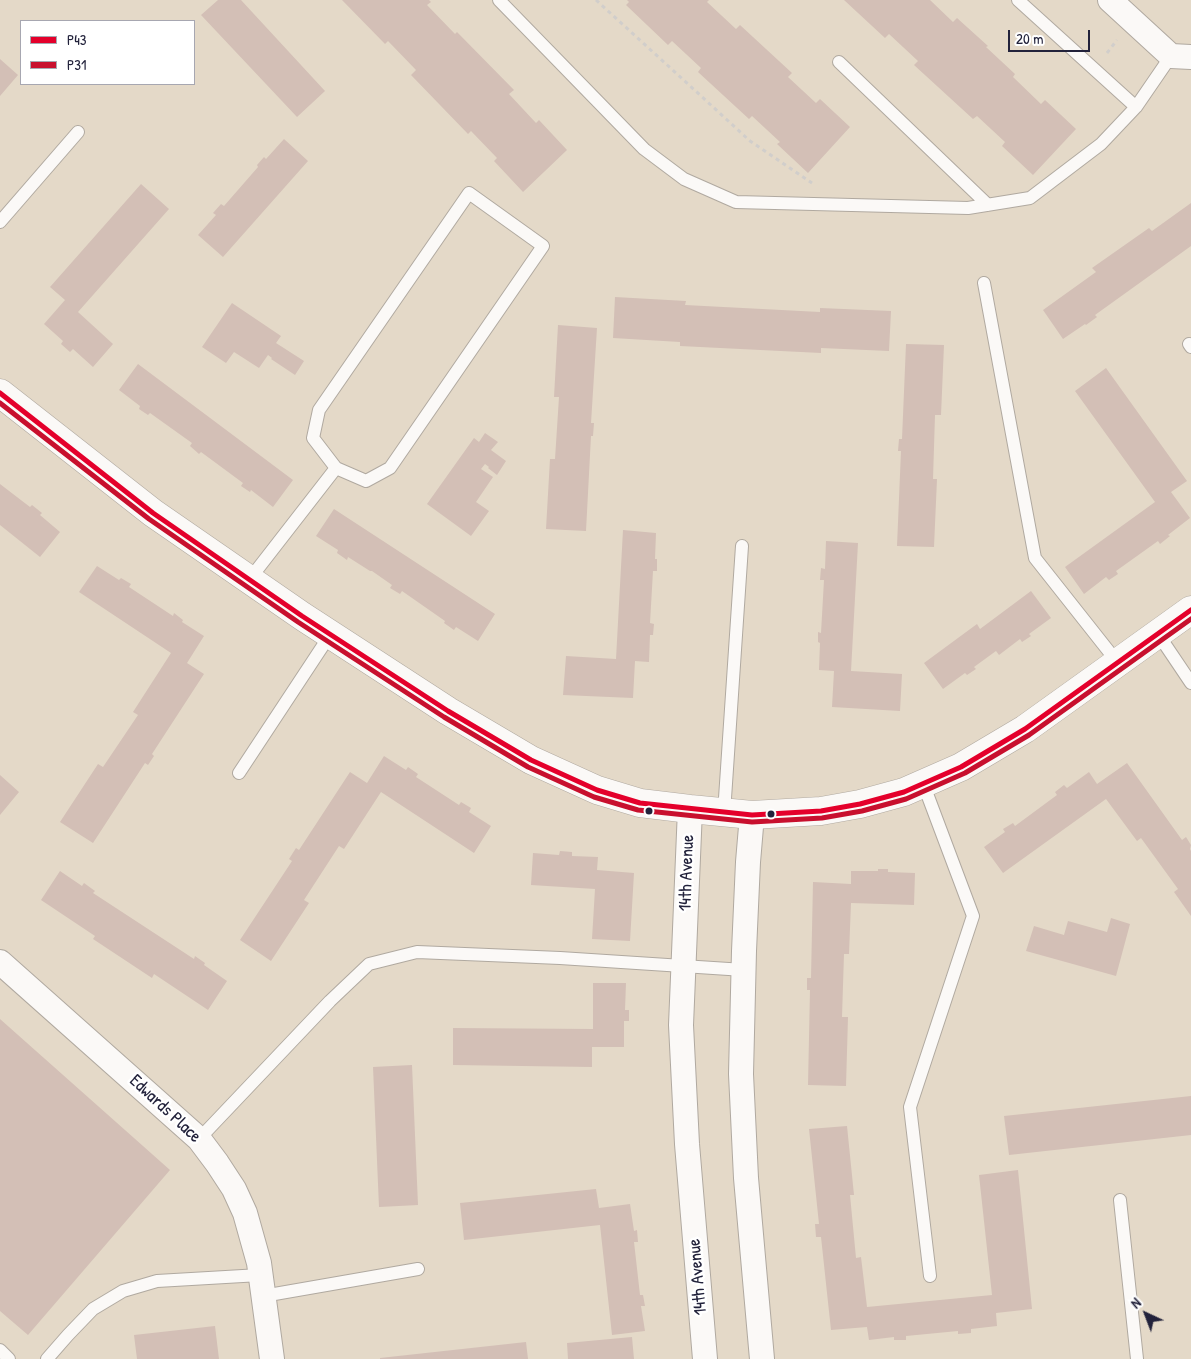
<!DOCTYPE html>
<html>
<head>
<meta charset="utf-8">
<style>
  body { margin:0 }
  #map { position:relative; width:1191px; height:1359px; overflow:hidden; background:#e4d9c8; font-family:"Patrick Hand",sans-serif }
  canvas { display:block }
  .legend { position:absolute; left:20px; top:20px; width:175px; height:65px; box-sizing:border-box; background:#fff; border:1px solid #a7a7b1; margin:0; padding:6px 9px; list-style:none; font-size:15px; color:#22223b }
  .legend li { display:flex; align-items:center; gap:10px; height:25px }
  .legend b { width:25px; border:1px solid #a7a7b1 }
  .north { position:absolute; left:1121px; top:1289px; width:50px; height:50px; -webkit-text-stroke:4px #fff; paint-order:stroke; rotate:317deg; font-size:14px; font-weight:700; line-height:20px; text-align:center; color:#22223b }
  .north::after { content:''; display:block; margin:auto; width:18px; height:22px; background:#22223b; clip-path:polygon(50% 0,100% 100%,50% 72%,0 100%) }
  .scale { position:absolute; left:1008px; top:30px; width:82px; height:22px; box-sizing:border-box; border:2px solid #22223b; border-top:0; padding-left:6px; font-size:15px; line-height:18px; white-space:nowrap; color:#22223b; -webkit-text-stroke:4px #fff; paint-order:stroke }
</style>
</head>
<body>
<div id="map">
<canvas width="1191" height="1359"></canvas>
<ul class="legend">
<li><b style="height:6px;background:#e4002b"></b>P43</li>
<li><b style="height:6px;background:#c8102e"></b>P31</li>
</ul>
<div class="north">N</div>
<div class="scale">20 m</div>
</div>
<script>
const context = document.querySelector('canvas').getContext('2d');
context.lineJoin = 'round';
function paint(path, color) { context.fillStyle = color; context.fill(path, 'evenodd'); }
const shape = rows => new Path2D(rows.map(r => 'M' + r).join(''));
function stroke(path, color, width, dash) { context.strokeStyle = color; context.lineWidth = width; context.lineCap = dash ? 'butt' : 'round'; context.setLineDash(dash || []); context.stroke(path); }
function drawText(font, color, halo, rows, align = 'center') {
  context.font = font + ' "Patrick Hand",sans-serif'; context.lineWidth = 5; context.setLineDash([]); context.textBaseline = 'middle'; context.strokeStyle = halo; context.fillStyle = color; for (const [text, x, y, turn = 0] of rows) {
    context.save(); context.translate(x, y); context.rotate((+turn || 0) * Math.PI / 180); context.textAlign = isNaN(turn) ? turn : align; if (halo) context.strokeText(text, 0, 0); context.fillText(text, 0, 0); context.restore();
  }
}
const building = shape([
  [218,0,241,0,325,91,297,117,201,15],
  [342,0,429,0,431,2,427,5,455,34,457,32,514,90,509,94,536,123,539,120,567,150,523,192,494,161,497,158,471,131,468,134,411,75,416,70,388,41,385,44],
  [627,0,709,0,707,2,736,29,740,25,792,73,788,77,816,103,820,99,850,127,808,173,777,144,780,142,752,116,749,119,698,72,701,68,672,41,668,45,626,5,629,2],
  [844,0,930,0,953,22,957,18,988,46,986,47,1015,74,1013,77,1041,104,1045,100,1076,129,1033,175,1002,146,1005,142,977,116,973,119,914,65,918,61,889,34,885,38],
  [0,59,18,75,0,96],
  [284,139,308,161,223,257,198,235,216,215,213,213,221,204,224,206,258,167,257,165,264,157,266,159],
  [141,184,169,209,78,312,113,344,93,367,73,349,70,352,61,344,63,341,44,324,65,300,50,287],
  [1191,203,1191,246,1095,315,1097,317,1086,325,1085,324,1063,339,1043,310,1096,272,1092,268,1149,228,1152,231],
  [615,297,686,301,685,305,820,312,820,308,891,311,889,351,821,348,821,353,680,346,680,342,613,338],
  [232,303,281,336,276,343,304,361,295,375,271,359,272,358,268,355,259,368,234,352,226,363,202,347],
  [558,325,597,328,591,423,594,423,593,436,591,436,586,531,546,529,550,459,555,459,559,397,554,397],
  [906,344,944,345,941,415,935,415,933,479,937,479,934,547,897,546,901,451,898,451,899,439,902,439],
  [138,364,293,480,273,507,251,490,250,492,241,486,243,483,201,452,199,454,190,446,192,443,150,413,148,415,139,409,140,406,119,390],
  [1106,368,1187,481,1171,492,1190,518,1168,535,1170,536,1160,544,1158,541,1116,571,1118,574,1109,580,1106,577,1084,594,1065,567,1155,502,1075,391],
  [485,433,498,442,491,450,506,461,497,475,488,468,489,467,485,464,481,469,493,477,476,502,489,511,471,536,427,504,474,438,479,442],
  [0,484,30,507,32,505,42,513,40,515,60,532,40,557,0,525],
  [334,509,495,614,478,641,456,627,454,630,444,623,445,621,402,591,400,594,390,588,392,585,372,571,370,571,348,557,347,560,337,553,338,550,316,536],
  [623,530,656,533,655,559,657,559,657,571,653,571,650,623,654,624,653,635,650,635,649,662,635,661,633,698,563,695,566,656,616,659],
  [826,541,858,543,851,671,902,674,900,711,832,707,834,671,819,670,820,643,818,642,818,632,821,633,824,580,820,580,821,568,825,569],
  [97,566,119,580,121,578,131,584,129,587,173,616,174,613,183,620,182,622,204,636,187,663,204,674,152,754,154,756,148,765,145,763,93,843,60,822,98,764,103,767,138,715,133,712,171,653,79,592],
  [1031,591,1051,618,1029,634,1031,636,1022,642,1020,639,999,655,996,651,974,667,976,669,967,675,965,673,943,689,924,663,977,624,980,629],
  [384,756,406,770,408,767,418,774,416,777,459,805,461,802,471,808,469,812,491,826,474,853,381,792,344,849,339,846,304,900,309,903,271,961,240,940,292,861,289,859,296,848,299,850,350,772,367,783],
  [1127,763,1182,840,1186,837,1191,845,1190,849,1191,851,1191,916,1174,892,1178,889,1141,838,1137,841,1106,799,1003,873,984,847,1005,832,1003,829,1013,823,1015,826,1057,795,1055,792,1064,785,1067,788,1089,772,1097,784],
  [0,775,19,792,0,815],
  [560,851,572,852,572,856,598,857,597,870,634,873,630,941,592,939,595,889,531,885,533,853,559,855],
  [878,869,888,869,888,872,915,873,914,905,851,903,849,954,844,954,842,1017,848,1017,846,1086,808,1085,810,990,807,990,807,978,811,978,813,882,851,884,851,871,878,871],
  [60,871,82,886,84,883,95,891,93,893,194,959,195,956,205,963,204,965,227,981,208,1010,154,974,152,978,93,939,95,936,41,900],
  [1111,918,1130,924,1116,976,1026,951,1034,926,1064,935,1068,921,1107,932],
  [593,983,626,983,625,1010,629,1010,629,1021,624,1021,624,1047,592,1047,592,1067,453,1065,453,1028,593,1029],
  [0,1019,170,1170,28,1335,0,1311],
  [412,1065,418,1205,379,1207,373,1067],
  [1191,1096,1191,1135,1009,1155,1004,1116],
  [847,1126,854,1195,850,1195,856,1258,861,1257,867,1307,992,1295,979,1175,1018,1170,1032,1309,996,1313,997,1326,971,1329,971,1333,958,1334,958,1331,906,1336,906,1340,894,1340,894,1337,869,1340,867,1327,831,1330,821,1237,816,1237,815,1224,819,1224,809,1129],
  [596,1189,599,1208,630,1204,634,1231,637,1230,638,1242,634,1242,640,1295,643,1295,645,1306,641,1306,645,1331,612,1335,600,1225,464,1240,460,1203],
  [215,1326,219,1359,137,1359,134,1335],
  [632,1337,634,1359,568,1359,567,1343],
  [526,1342,528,1359,380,1359,380,1358]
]);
const path = shape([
  [596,0,700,95,750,141,812,183],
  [1107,53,1117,40]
]);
const service = shape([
  [499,0,644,149,684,179,736,202,968,208,1030,198,1101,144,1136,107,1171,56],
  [1018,0,1136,107],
  [839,62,988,205],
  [0,222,78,132],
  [984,283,1035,558,1118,663],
  [1189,344,1191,347],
  [249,580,336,468,366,481,390,468,543,246,469,193,319,410,313,438,336,468],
  [1158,634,1191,683],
  [239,773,330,635],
  [923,783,973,916,910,1107,930,1276],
  [724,813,742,546],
  [199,1139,330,1001,369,964,417,952,560,958,744,970],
  [1120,1200,1137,1359],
  [263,1296,418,1269],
  [0,1350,9,1359],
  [47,1359,68,1335,93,1309,123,1291,157,1281,260,1275]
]);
const minor = shape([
  [1110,0,1171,56,1191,57],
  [690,809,681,1025,687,1144,705,1359],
  [752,815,748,862,744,951,741,1074,746,1178,762,1359],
  [0,962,199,1139,217,1163,234,1189,245,1213,259,1263,272,1359]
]);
const tertiary = shape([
  [0,393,153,513,302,616,448,711,531,760,597,790,640,803,690,809,752,815,821,811,860,804,904,792,961,767,1025,729,1191,610]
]);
const bus1 = shape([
  [0,393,153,513,302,616,448,711,531,760,597,790,640,803,752,815,821,811,860,804,904,792,961,767,1025,729,1191,610]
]);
const bus2 = shape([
  [0,403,149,519,298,622,444,717,528,767,594,797,638,810,752,822,822,818,862,811,906,799,965,773,1029,735,1191,619]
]);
const markers = [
  [649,811,4.5,"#22223b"],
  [771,814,4.5,"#22223b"]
];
const streetNames = [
  ["14th Avenue",687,873,-88],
  ["Edwards Place",165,1109,43],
  ["14th Avenue",698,1277,-95]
];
paint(building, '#d3bfb6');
stroke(service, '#b0a9a0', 14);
stroke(minor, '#b0a9a0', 26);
stroke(tertiary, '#b0a9a0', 29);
stroke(path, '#d1cecb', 3, [4, 4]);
stroke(service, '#fbf9f7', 12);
stroke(minor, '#fbf9f7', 24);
stroke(tertiary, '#fbf9f7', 28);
stroke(bus1, '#e4002b', 5);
stroke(bus2, '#c8102e', 5);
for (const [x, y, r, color] of markers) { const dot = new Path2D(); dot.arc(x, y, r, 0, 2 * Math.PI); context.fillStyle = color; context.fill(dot); stroke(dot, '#fff', 2); }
drawText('18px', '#22223b', '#fff', streetNames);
</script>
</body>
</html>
